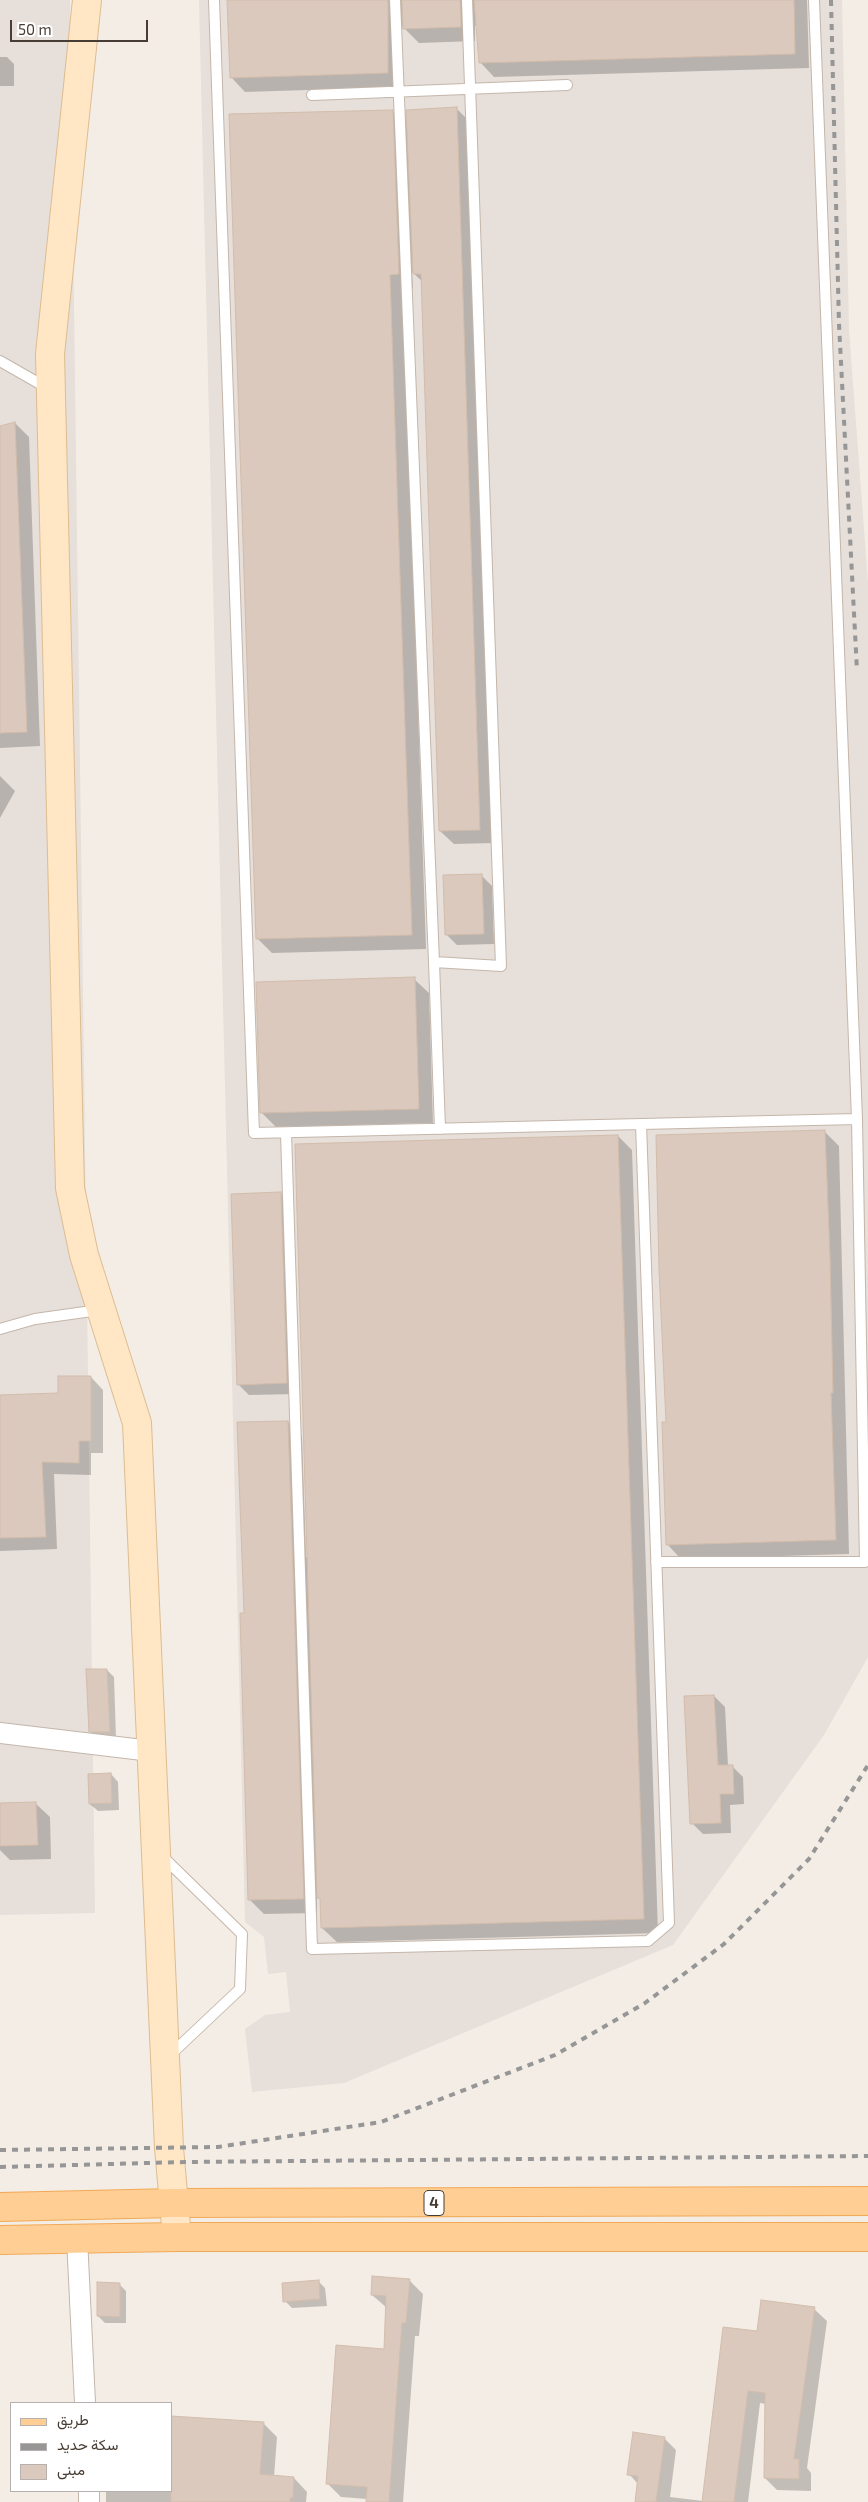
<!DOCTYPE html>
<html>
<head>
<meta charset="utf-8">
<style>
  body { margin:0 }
  #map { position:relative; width:868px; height:2502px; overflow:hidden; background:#f4ede5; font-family:"Exo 2",Vazirmatn,sans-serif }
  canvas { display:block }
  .legend { position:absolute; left:10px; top:2402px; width:162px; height:90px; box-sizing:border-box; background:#fff; border:1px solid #b6b1ae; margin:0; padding:6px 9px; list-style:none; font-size:15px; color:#483d34 }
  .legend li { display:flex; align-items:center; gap:10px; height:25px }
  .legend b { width:25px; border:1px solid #b6b1ae }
  .scale { position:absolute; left:10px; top:20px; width:138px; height:22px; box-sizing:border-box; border:2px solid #483d34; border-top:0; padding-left:6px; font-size:15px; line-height:18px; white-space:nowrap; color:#483d34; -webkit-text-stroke:4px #fff; paint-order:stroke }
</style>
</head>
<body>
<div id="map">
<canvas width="868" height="2502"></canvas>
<ul class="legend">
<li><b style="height:6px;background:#ffce94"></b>طريق</li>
<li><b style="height:6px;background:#969696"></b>سكة حديد</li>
<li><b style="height:14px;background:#dac9bc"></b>مبنى</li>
</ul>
<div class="scale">50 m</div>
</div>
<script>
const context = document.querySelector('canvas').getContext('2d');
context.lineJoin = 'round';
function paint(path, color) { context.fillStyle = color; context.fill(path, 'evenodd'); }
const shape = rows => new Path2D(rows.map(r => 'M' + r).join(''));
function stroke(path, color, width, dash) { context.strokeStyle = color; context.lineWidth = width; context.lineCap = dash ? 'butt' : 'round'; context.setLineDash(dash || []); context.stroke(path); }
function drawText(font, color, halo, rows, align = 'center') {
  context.font = font + ' "Exo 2",sans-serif'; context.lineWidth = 4.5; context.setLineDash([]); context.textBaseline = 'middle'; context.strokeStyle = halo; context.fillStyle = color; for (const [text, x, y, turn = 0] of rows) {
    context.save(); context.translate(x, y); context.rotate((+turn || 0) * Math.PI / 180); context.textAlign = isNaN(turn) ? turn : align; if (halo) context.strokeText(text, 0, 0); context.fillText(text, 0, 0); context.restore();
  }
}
const industrial = shape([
  [0,0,70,0,95,1913,0,1915],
  [199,0,842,0,849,330,868,583,868,1657,824,1735,673,1945,344,2083,252,2092,245,2029,265,2015,290,2012,286,1972,268,1974,264,1937,245,1922]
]);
const shadow = shape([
  [228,0,807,0,809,68,494,77,480,62,479,29,475,25,475,41,419,43,402,26,402,87,245,92,231,77],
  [0,57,7,57,14,64,14,86,0,86],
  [456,108,470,122,493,843,454,844,440,831,423,282,412,272,413,288,404,289,426,949,272,953,258,939,392,111,408,127],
  [15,423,29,437,40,746,0,748,0,427],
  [0,776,15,791,0,818],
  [481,875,492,886,494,944,457,945,446,934],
  [414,979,429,993,433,1123,276,1127,262,1113],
  [824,1131,839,1146,849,1554,681,1559,667,1544,668,1423],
  [618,1136,632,1150,658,1933,337,1942,322,1928,322,1901,317,1896,317,1913,264,1914,249,1899,245,1614,288,1422,302,1437,306,1557,308,1557],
  [281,1194,291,1205,297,1394,249,1395,238,1384],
  [91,1377,103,1390,103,1453,91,1453,91,1475,54,1474,57,1549,0,1551,0,1396,59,1394],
  [107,1670,114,1677,116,1738,98,1738,90,1731],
  [714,1696,725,1707,728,1766,732,1766,743,1777,744,1804,730,1805,731,1833,703,1834,692,1823],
  [111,1774,118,1782,119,1810,98,1811,90,1804],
  [35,1803,50,1817,51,1859,10,1860,0,1850,0,1804],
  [409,2280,423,2294,419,2336,415,2336,403,2502,367,2502,367,2499,341,2497,327,2483,385,2351,387,2308,372,2295],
  [318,2281,325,2288,327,2306,292,2308,285,2301],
  [119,2284,126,2291,126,2323,105,2323,98,2316],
  [814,2309,827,2321,807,2468,811,2473,811,2491,777,2490,765,2478,766,2404,760,2403,748,2502,636,2502,638,2484,629,2474,664,2438,676,2450,670,2497,703,2501,758,2332],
  [263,2423,277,2437,274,2477,294,2478,307,2492,306,2502,106,2502,106,2491,171,2491]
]);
const building = shape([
  [227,0,388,0,388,73,230,78,227,0],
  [402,0,460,0,461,27,403,29,402,0],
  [474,0,794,0,795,54,479,63,474,0],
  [457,107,480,830,439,831,421,274,413,274,406,110,457,107],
  [393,110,399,274,390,275,412,935,256,939,229,114,393,110],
  [15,422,27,732,0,733,0,426,15,422],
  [482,874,484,934,445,935,443,875,482,874],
  [415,977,419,1109,260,1113,256,982,415,977],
  [825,1130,830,1256,833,1393,831,1393,836,1540,666,1545,662,1422,666,1422,659,1269,656,1135,825,1130],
  [618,1135,644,1919,321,1928,320,1898,317,1898,295,1144,618,1135],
  [281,1192,287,1383,237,1385,231,1194,281,1192],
  [58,1376,91,1376,91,1441,79,1441,79,1463,42,1462,46,1537,0,1538,0,1395,58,1393,58,1376],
  [288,1421,304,1899,248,1900,240,1613,244,1613,237,1422,288,1421],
  [86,1669,107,1669,110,1732,89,1732,86,1669],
  [714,1695,718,1765,733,1765,734,1794,720,1794,721,1823,690,1824,684,1696,714,1695],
  [111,1773,112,1803,89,1804,88,1774,111,1773],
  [36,1802,38,1845,0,1846,0,1803,36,1802],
  [372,2276,410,2279,406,2323,402,2323,389,2502,366,2502,367,2487,326,2484,336,2345,384,2349,386,2296,371,2295,372,2276],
  [319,2280,320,2299,283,2302,282,2283,319,2280],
  [97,2282,120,2283,120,2317,97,2316,97,2282],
  [761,2300,815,2307,794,2459,799,2459,799,2479,764,2478,765,2393,748,2391,734,2502,702,2502,723,2327,757,2331,761,2300],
  [171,2416,264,2422,260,2474,294,2477,293,2498,290,2498,290,2502,171,2502,171,2416],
  [633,2432,665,2437,656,2502,635,2502,638,2476,627,2475,633,2432]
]);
const lane = shape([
  [214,0,254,1133,857,1119],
  [395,0,434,962,501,966,467,0],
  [312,95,567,85],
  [0,361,49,389],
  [434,962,440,1129],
  [286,1133,312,1949,648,1941,669,1923,641,1124],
  [0,1329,35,1319,99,1310],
  [656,1562,865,1562,857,1119,814,0],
  [161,1855,242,1934,240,1989,169,2056]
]);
const street = shape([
  [0,1733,151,1751],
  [77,2238,85,2403],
  [89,2491,89,2502]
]);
const secondary = shape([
  [87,0,50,354,70,1188,84,1255,137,1423,169,2148,177,2237]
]);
const primary = shape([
  [0,2207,174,2203,868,2201],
  [0,2240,177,2237,868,2237]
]);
const rail = shape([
  [831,0,839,324,857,671],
  [0,2150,218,2147,381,2122,555,2055,645,2003,724,1944,809,1859,868,1765],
  [0,2167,185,2162,868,2156]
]);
const shields = [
  [434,2203,20]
];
const shieldNames = [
  ["4",434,2203]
];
paint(industrial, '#e6dfda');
paint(shadow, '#0003');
paint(building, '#dac9bc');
stroke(building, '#d3bdac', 1);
stroke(lane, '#c4b6aa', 12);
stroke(street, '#c4b6aa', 22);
stroke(secondary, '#ddbc91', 30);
stroke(primary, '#f1a956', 30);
stroke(lane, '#fff', 10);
stroke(street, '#fff', 20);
stroke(secondary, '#ffe7c5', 28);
stroke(primary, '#ffce94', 28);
stroke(rail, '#969696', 4, [6, 6]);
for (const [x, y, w] of shields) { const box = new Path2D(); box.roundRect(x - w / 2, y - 12.5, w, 25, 4); context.fillStyle = '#fff'; context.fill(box); stroke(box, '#483d34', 1); }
drawText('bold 15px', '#483d34', null, shieldNames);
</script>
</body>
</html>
